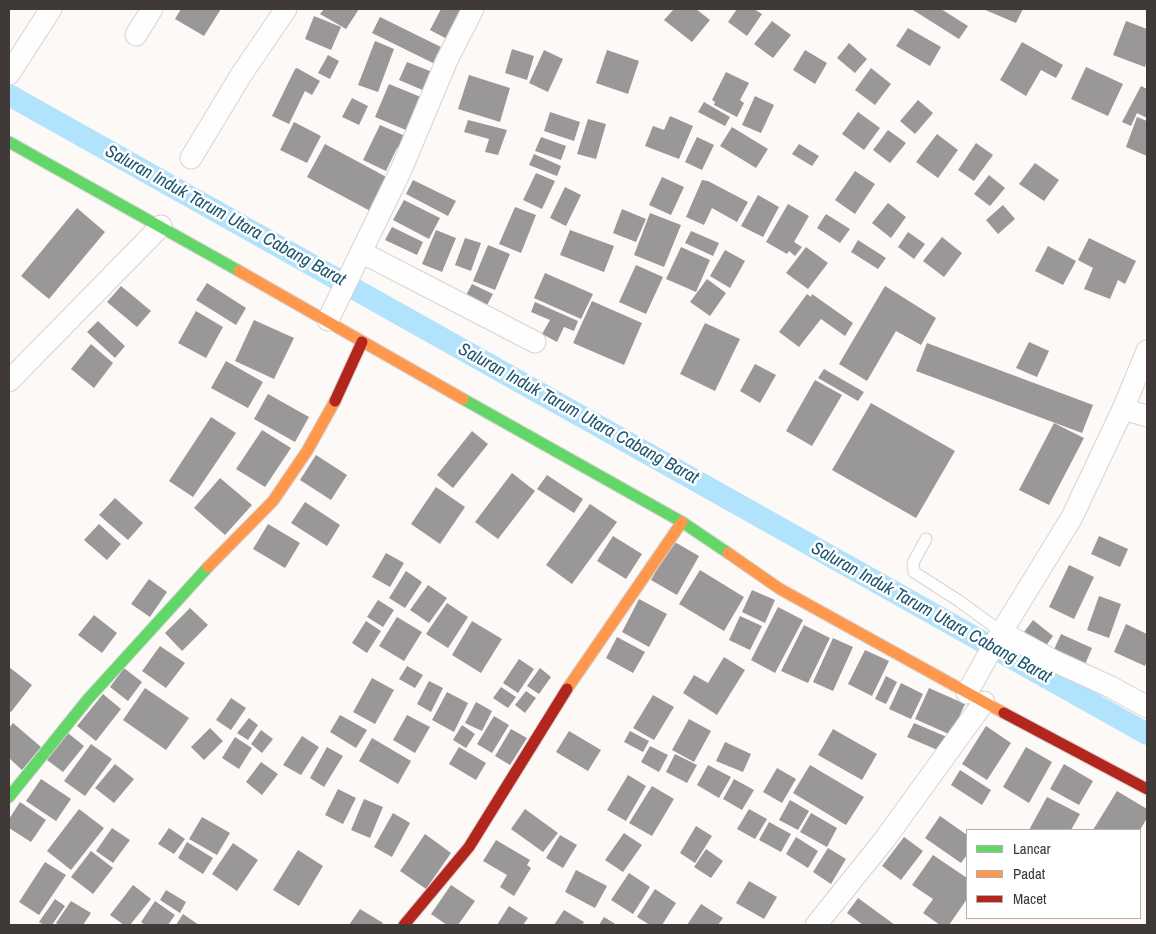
<!DOCTYPE html>
<html>
<head>
<meta charset="utf-8">
<style>
  body { margin:0 }
  #map { position:relative; width:1156px; height:934px; overflow:hidden; background:#fcf9f7; font-family:"Archivo Narrow",sans-serif }
  canvas { display:block }
  .frame { position:absolute; inset:0; border:10px solid #3f3937; pointer-events:none }
  .legend { position:absolute; left:966px; top:829px; width:175px; height:90px; box-sizing:border-box; background:#fff; border:1px solid #b2b0af; margin:0; padding:6px 9px; list-style:none; font-size:15px; color:#3f3937 }
  .legend li { display:flex; align-items:center; gap:10px; height:25px }
  .legend b { width:25px; border:1px solid #b2b0af }
</style>
</head>
<body>
<div id="map">
<canvas width="1156" height="934"></canvas>
<div class="frame"></div>
<ul class="legend">
<li><b style="height:6px;background:#63d668"></b>Lancar</li>
<li><b style="height:6px;background:#ff974d"></b>Padat</li>
<li><b style="height:6px;background:#b3261e"></b>Macet</li>
</ul>
</div>
<script>
const context = document.querySelector('canvas').getContext('2d');
context.lineJoin = 'round';
const shape = rows => new Path2D(rows.map(r => 'M' + r).join(''));
function stroke(path, color, width, dash) { context.strokeStyle = color; context.lineWidth = width; context.lineCap = dash ? 'butt' : 'round'; context.setLineDash(dash || []); context.stroke(path); }
function paint(path, color) { context.fillStyle = color; context.fill(path, 'evenodd'); }
function drawText(font, color, halo, rows, align = 'center') {
  context.font = font + ' "Archivo Narrow",sans-serif'; context.lineWidth = 5; context.setLineDash([]); context.textBaseline = 'middle'; context.strokeStyle = halo; context.fillStyle = color; for (const [text, x, y, turn = 0] of rows) {
    context.save(); context.translate(x, y); context.rotate((+turn || 0) * Math.PI / 180); context.textAlign = isNaN(turn) ? turn : align; if (halo) context.strokeText(text, 0, 0); context.fillText(text, 0, 0); context.restore();
  }
}
const canal = shape([
  [9,95,1147,734]
]);
const building = shape([
  [181,9,221,9,204,36,175,19],
  [324,9,359,9,346,29,320,14],
  [441,9,470,9,451,41,430,30],
  [674,9,696,9,710,20,692,42,664,20],
  [737,9,754,9,762,14,747,36,728,22],
  [914,9,941,9,968,26,959,39,913,10],
  [983,9,1023,9,1016,23],
  [314,16,341,27,331,50,305,39],
  [380,17,441,47,433,63,372,33],
  [772,21,791,35,773,58,754,44],
  [1126,21,1147,29,1147,61,1145,67,1113,55],
  [908,28,941,47,930,66,896,46],
  [375,41,394,49,378,92,358,85],
  [1022,42,1063,65,1056,78,1041,70,1026,96,1000,80],
  [849,43,867,59,855,73,837,58],
  [512,49,534,56,527,80,505,73],
  [544,50,563,59,548,92,529,83],
  [607,50,639,61,628,94,596,83],
  [805,50,827,63,815,84,793,70],
  [328,55,339,61,330,79,318,73],
  [407,62,440,75,432,94,399,80],
  [1086,67,1123,84,1108,116,1071,99],
  [297,68,320,81,312,95,305,91,289,124,272,116,295,69],
  [871,68,891,84,875,105,855,90],
  [726,72,749,83,740,100,744,103,737,117,714,105,715,102,712,100],
  [469,75,510,88,500,122,458,109],
  [389,84,428,100,413,133,375,117],
  [1141,86,1147,89,1147,118,1137,113,1131,126,1122,122],
  [755,96,774,105,761,133,742,125],
  [352,98,368,106,359,125,342,117],
  [918,100,933,113,915,134,900,121],
  [704,102,730,117,725,126,698,112],
  [550,112,580,122,574,141,544,131],
  [858,112,880,128,864,150,842,134],
  [670,116,693,126,679,159,645,146,653,126,664,130],
  [1137,117,1147,121,1147,156,1126,147],
  [588,119,606,124,596,159,577,154],
  [468,120,507,130,498,155,485,152,489,139,464,132],
  [294,122,321,136,307,163,280,150],
  [380,125,412,139,406,152,397,148,386,171,363,160],
  [732,127,768,149,756,168,720,146],
  [888,130,906,143,890,163,873,150],
  [937,134,958,150,938,178,916,162],
  [541,137,566,146,561,160,535,151],
  [697,137,714,145,702,170,685,162],
  [976,143,993,155,974,181,958,170],
  [325,144,392,180,374,213,307,177],
  [799,144,819,156,812,166,792,154],
  [534,154,561,166,557,176,529,165],
  [1035,163,1059,180,1044,201,1019,184],
  [855,171,875,184,855,214,835,200],
  [536,173,555,181,542,209,523,200],
  [989,175,1005,188,990,206,974,194],
  [662,177,684,187,671,215,649,205],
  [413,180,456,201,448,216,406,194],
  [702,180,708,181,748,202,737,222,712,208,704,225,686,217],
  [565,187,581,195,566,226,550,218],
  [758,195,779,207,763,237,741,226],
  [404,200,440,218,429,239,393,220],
  [888,203,906,217,891,238,872,223],
  [788,204,809,216,794,242,802,247,795,256,789,251,787,254,766,242],
  [1003,205,1015,219,998,234,986,220],
  [515,207,536,215,521,253,499,244],
  [77,208,105,232,49,299,21,276],
  [622,209,646,219,636,242,613,233],
  [650,213,681,225,664,267,634,255],
  [826,214,850,229,840,243,817,228],
  [392,227,423,242,417,255,385,240],
  [436,230,456,238,442,272,422,264],
  [570,230,614,246,604,272,560,255],
  [691,231,719,243,713,256,685,243],
  [908,232,925,244,914,259,898,247],
  [942,237,962,253,944,277,923,261],
  [465,238,481,243,471,271,455,265],
  [1089,238,1136,261,1125,284,1118,280,1110,299,1084,289,1093,268,1078,260],
  [858,240,886,258,878,269,851,252],
  [488,245,510,254,495,290,473,281],
  [1048,246,1076,261,1063,285,1035,271],
  [681,247,710,260,696,292,666,279],
  [806,247,828,263,808,289,786,273],
  [725,250,745,261,730,288,710,276],
  [636,265,663,277,646,314,619,302],
  [545,273,593,294,581,319,534,298],
  [707,279,726,293,710,316,690,302],
  [207,283,246,308,236,325,196,300],
  [472,284,493,294,486,307,465,297],
  [121,286,151,311,137,327,107,302],
  [885,286,936,318,921,345,896,331,867,381,839,364],
  [807,294,811,297,812,294,853,323,845,336,821,319,799,347,779,332],
  [592,301,642,323,624,365,573,343],
  [535,302,578,321,574,331,564,327,557,342,542,334,550,320,531,312],
  [196,311,223,327,206,358,178,343],
  [254,320,294,338,274,379,235,361],
  [98,321,125,346,115,358,87,332],
  [705,323,740,339,715,391,680,374],
  [1029,342,1049,351,1037,377,1016,368],
  [927,343,1093,405,1082,433,916,371],
  [91,344,113,363,94,388,71,369],
  [226,361,263,382,248,408,211,388],
  [755,364,776,375,760,403,740,391],
  [824,369,864,392,858,401,818,378],
  [815,380,842,395,812,446,786,431],
  [268,394,309,417,295,442,254,419],
  [871,403,955,451,916,518,832,470],
  [211,417,236,433,193,497,169,481],
  [1054,423,1084,438,1049,505,1019,490],
  [262,430,291,448,265,487,236,469],
  [472,431,488,444,453,488,437,475],
  [316,455,347,475,331,500,300,480],
  [512,473,535,491,498,539,475,522],
  [547,475,583,499,574,513,537,489],
  [220,478,252,505,225,535,194,508],
  [436,487,465,507,440,544,411,524],
  [115,498,143,523,128,540,99,515],
  [305,502,340,525,327,546,291,523],
  [590,504,617,522,572,584,546,565],
  [99,524,121,544,107,560,84,540],
  [268,524,300,543,285,568,253,549],
  [613,536,642,554,626,579,597,561],
  [1099,536,1128,549,1120,567,1091,554],
  [673,541,699,556,677,595,651,580],
  [386,553,404,563,390,587,372,577],
  [1069,565,1094,577,1074,619,1049,607],
  [700,570,744,597,724,631,679,604],
  [406,571,422,582,405,608,389,598],
  [149,579,167,592,150,617,131,604],
  [428,585,447,598,429,623,410,610],
  [752,590,775,600,765,623,742,612],
  [1099,596,1121,604,1109,638,1087,630],
  [639,599,667,614,649,647,622,632],
  [378,600,394,610,383,627,367,617],
  [447,603,468,617,448,648,426,634],
  [778,607,803,620,775,673,751,660],
  [190,608,208,625,182,651,165,633],
  [94,615,117,633,102,653,78,635],
  [740,616,762,626,750,650,729,640],
  [397,617,422,632,404,661,379,646],
  [1033,620,1053,636,1045,647,1024,632],
  [366,621,381,631,367,653,352,643],
  [472,621,502,639,481,673,452,655],
  [1126,624,1147,634,1147,661,1145,666,1114,652],
  [804,625,830,638,808,683,781,671],
  [1061,634,1092,648,1084,667,1052,654],
  [617,637,645,652,633,673,606,658],
  [833,638,853,647,833,691,813,682],
  [160,646,185,663,166,688,142,671],
  [865,650,889,661,872,696,848,684],
  [724,657,745,670,717,715,683,693,694,675,708,683],
  [519,659,534,669,518,693,503,683],
  [407,666,423,675,415,688,399,679],
  [9,667,32,685,11,712,9,711],
  [124,668,142,682,128,701,110,687],
  [540,668,551,677,539,694,527,686],
  [886,676,897,682,886,704,875,699],
  [372,678,394,690,375,724,353,712],
  [429,681,443,688,431,712,417,704],
  [901,683,923,694,911,719,889,709],
  [501,687,516,697,508,708,493,698],
  [145,688,189,718,166,750,123,720],
  [929,688,965,704,951,735,915,719],
  [526,691,536,698,525,713,515,705],
  [447,692,468,703,454,732,432,720],
  [103,694,121,709,96,741,77,726],
  [653,695,674,707,654,740,633,728],
  [231,698,246,708,231,730,216,720],
  [476,702,492,711,482,731,465,723],
  [340,715,367,730,356,748,330,732],
  [407,715,430,727,415,753,393,740],
  [494,716,509,725,492,753,477,744],
  [249,718,258,725,248,740,237,733],
  [689,719,711,731,694,762,672,750],
  [13,723,41,747,22,770,9,758,9,728],
  [914,723,947,737,940,751,907,737],
  [462,725,475,734,466,748,453,740],
  [986,726,1011,743,987,780,962,764],
  [210,728,223,741,204,760,191,747],
  [511,729,527,738,510,765,495,756],
  [833,729,877,754,862,780,818,755],
  [261,730,273,739,262,753,251,744],
  [569,731,601,750,588,771,556,752],
  [630,731,649,741,643,752,624,742],
  [68,733,84,746,63,772,47,760],
  [302,736,319,747,301,775,283,765],
  [235,737,252,748,239,769,222,758],
  [372,738,411,761,398,784,359,761],
  [725,742,751,754,743,772,716,761],
  [91,744,112,759,85,796,64,781],
  [650,746,668,755,659,772,641,762],
  [327,747,343,756,324,787,310,778],
  [459,747,486,763,476,780,449,764],
  [1026,747,1052,762,1029,803,1003,787],
  [675,754,697,765,687,783,666,772],
  [261,762,278,774,262,795,246,782],
  [115,764,134,779,114,803,95,788],
  [1064,764,1093,781,1079,805,1050,789],
  [708,765,731,777,719,798,697,785],
  [810,765,864,797,846,825,793,793],
  [777,768,796,779,782,803,763,792],
  [960,770,991,790,982,805,951,785],
  [628,775,646,786,626,821,607,810],
  [41,779,71,799,56,821,26,801],
  [734,779,754,790,742,810,723,799],
  [652,786,674,799,652,836,629,823],
  [338,789,356,798,343,824,325,815],
  [1117,791,1147,809,1147,818,1140,830,1093,830],
  [1047,797,1080,814,1071,830,1029,830],
  [364,799,383,807,370,838,351,830],
  [790,800,809,811,798,830,779,820],
  [20,802,46,820,31,842,9,828,9,819],
  [79,809,104,828,71,870,47,851],
  [525,809,558,833,543,852,511,829],
  [749,809,767,819,755,839,737,829],
  [393,813,410,823,392,857,374,847],
  [811,813,837,828,827,847,800,832],
  [940,816,967,835,967,855,961,863,925,838],
  [202,817,230,833,217,855,189,839],
  [769,822,791,834,781,852,759,840],
  [696,826,712,836,695,863,680,853],
  [112,828,130,840,113,863,96,851],
  [169,828,185,839,174,854,158,844],
  [624,833,642,845,623,872,605,860],
  [425,834,451,853,426,889,400,871],
  [560,835,577,845,563,868,546,858],
  [796,837,818,851,808,868,786,854],
  [904,837,923,851,901,880,882,866],
  [496,840,530,860,527,865,531,868,514,896,500,887,507,875,483,861],
  [187,842,213,858,203,874,178,858],
  [233,843,258,860,237,891,212,874],
  [828,848,846,859,831,884,813,872],
  [706,849,723,861,711,878,694,867],
  [298,850,323,866,299,906,273,890],
  [91,851,113,868,93,894,71,877],
  [933,855,967,878,967,899,949,925,940,925,923,913,933,899,912,885],
  [45,862,66,875,39,915,19,902],
  [576,870,607,886,595,908,565,892],
  [629,873,650,887,633,914,611,900],
  [749,881,777,897,764,919,736,903],
  [133,885,151,899,130,925,124,925,110,915],
  [451,885,475,901,458,925,447,925,431,914],
  [655,889,676,903,662,925,650,925,637,917],
  [166,890,186,902,180,913,160,900],
  [858,898,895,925,863,925,847,913],
  [55,899,65,906,52,925,44,925,39,922],
  [71,901,91,913,83,925,59,925,56,923],
  [155,901,175,915,168,925,145,925,141,922],
  [701,904,723,918,718,925,687,925],
  [509,906,528,918,523,925,497,925],
  [360,909,383,923,381,925,349,925],
  [564,910,584,922,582,925,554,925],
  [183,914,199,925,176,925],
  [604,917,617,925,599,925]
]);
const lane = shape([
  [926,539,913,563,914,572,959,601,1003,633]
]);
const street = shape([
  [136,35,152,9],
  [9,74,51,9],
  [191,158,241,75,286,9],
  [361,252,535,342],
  [328,320,401,170,447,60,473,9],
  [9,381,161,226],
  [1123,409,1147,416],
  [1003,633,1054,661,1111,687,1147,707],
  [967,693,996,641,1072,517,1123,409,1147,351],
  [816,925,885,839,984,702]
]);
const fast = shape([
  [9,142,239,271],
  [463,399,682,522,728,553],
  [9,797,88,699,208,567]
]);
const slow = shape([
  [239,271,463,399],
  [728,553,780,589,1004,713],
  [208,567,273,501,307,451,335,401],
  [567,689,682,522]
]);
const jam = shape([
  [335,401,362,342],
  [1004,713,1147,789],
  [404,925,469,847,567,689]
]);
const waterNames = [
  ["Saluran Induk Tarum Utara Cabang Barat",225,216,29],
  ["Saluran Induk Tarum Utara Cabang Barat",578,414,29],
  ["Saluran Induk Tarum Utara Cabang Barat",931,613,29]
];
stroke(canal, '#b2e3fc', 22);
paint(building, '#9a9798');
stroke(lane, '#d7d3d1', 13);
stroke(street, '#d7d3d1', 23);
stroke(fast, '#d7d3d1', 13);
stroke(slow, '#d7d3d1', 13);
stroke(jam, '#d7d3d1', 13);
stroke(lane, '#fffefe', 11);
stroke(street, '#fffefe', 21);
stroke(fast, '#63d668', 11);
stroke(slow, '#ff974d', 11);
stroke(jam, '#b3261e', 11);
drawText('italic 18px', '#1c556e', '#fff', waterNames);
</script>
</body>
</html>
